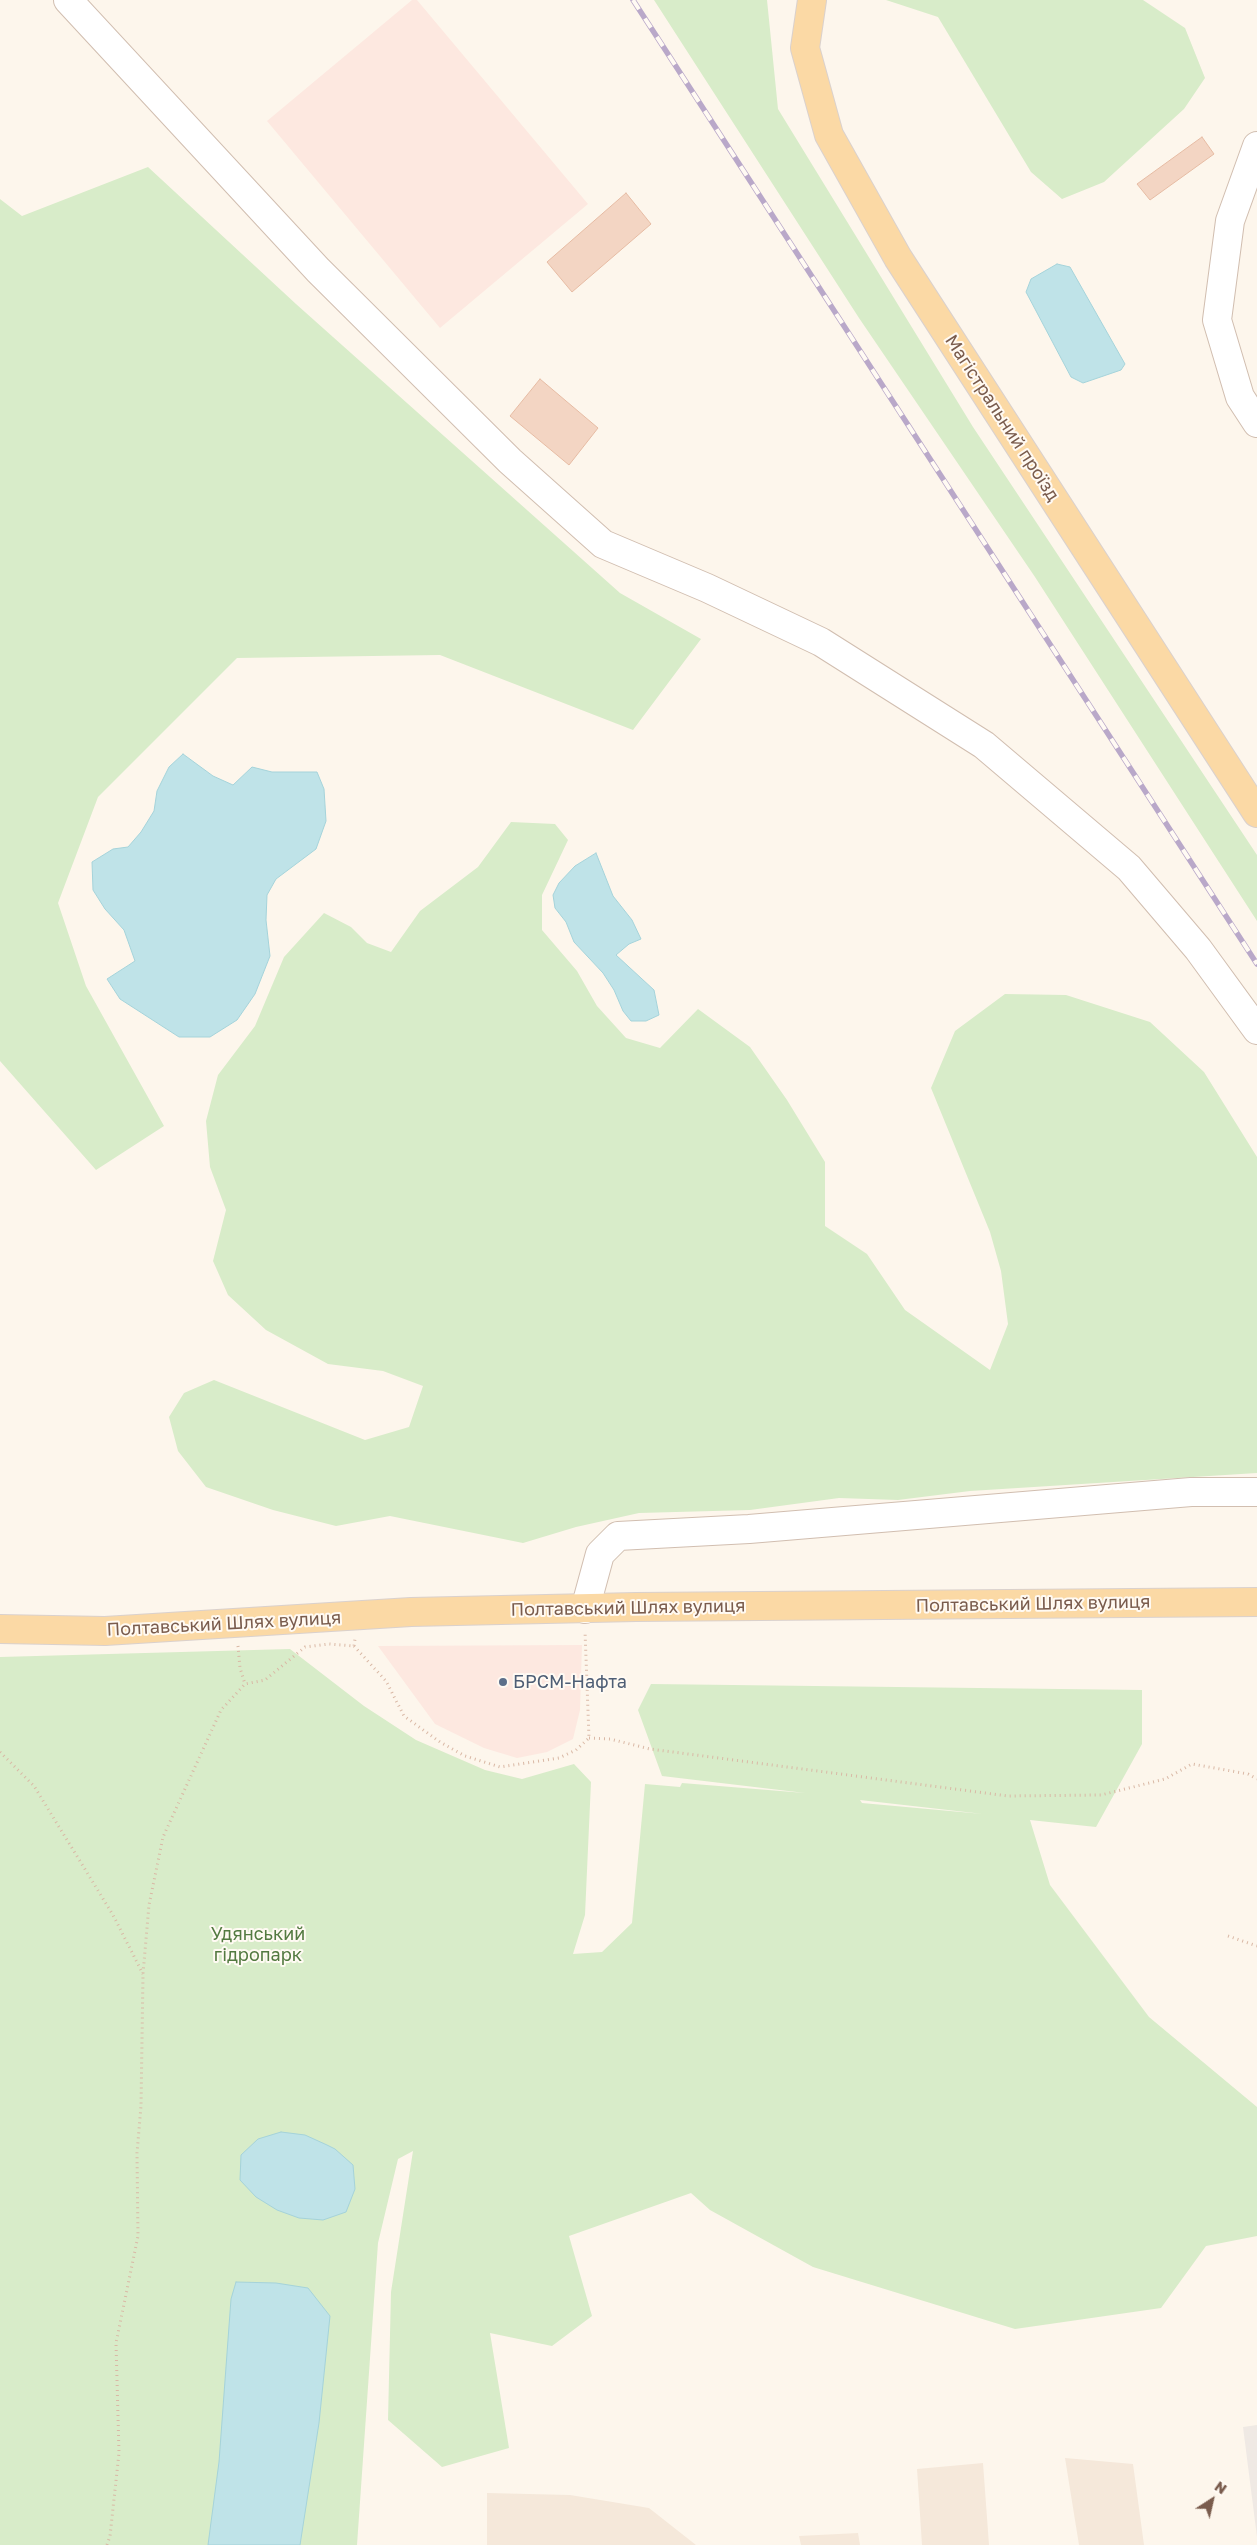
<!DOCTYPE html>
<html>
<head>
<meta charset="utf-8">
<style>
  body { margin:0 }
  #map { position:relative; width:1257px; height:2545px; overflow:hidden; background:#fdf6ec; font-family:"Golos Text",sans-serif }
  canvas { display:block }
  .north { position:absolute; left:1187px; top:2475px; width:50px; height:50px; -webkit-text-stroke:4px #fffaf3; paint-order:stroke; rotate:35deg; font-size:14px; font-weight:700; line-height:20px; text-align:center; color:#7a5c4d }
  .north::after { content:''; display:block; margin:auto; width:18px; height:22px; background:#7a5c4d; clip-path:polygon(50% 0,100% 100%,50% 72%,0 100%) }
</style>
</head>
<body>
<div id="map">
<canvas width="1257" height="2545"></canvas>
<div class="north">N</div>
</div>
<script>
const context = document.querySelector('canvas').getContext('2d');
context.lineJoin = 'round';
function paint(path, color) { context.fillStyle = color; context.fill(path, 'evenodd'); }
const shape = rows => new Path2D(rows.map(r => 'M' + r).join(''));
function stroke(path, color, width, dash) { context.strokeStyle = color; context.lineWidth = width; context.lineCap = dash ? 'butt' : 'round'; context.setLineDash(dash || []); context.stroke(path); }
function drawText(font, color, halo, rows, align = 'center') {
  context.font = font + ' "Golos Text",sans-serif'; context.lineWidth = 4; context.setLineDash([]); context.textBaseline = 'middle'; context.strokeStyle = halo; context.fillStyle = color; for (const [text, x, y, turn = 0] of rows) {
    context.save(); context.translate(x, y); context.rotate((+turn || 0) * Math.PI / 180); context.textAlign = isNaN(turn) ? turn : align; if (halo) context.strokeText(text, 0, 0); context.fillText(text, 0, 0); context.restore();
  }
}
const residential = shape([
  [1065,2458,1133,2464,1144,2545,1079,2545],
  [983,2463,989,2545,922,2545,917,2469],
  [487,2493,570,2495,649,2508,696,2545,487,2545],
  [858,2533,860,2545,801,2545,799,2536]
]);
const commercial = shape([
  [412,0,417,0,588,204,440,328,267,121],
  [582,1645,580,1710,573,1739,547,1752,517,1758,484,1748,435,1724,378,1646]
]);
const industrial = shape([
  [1257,2425,1257,2537,1243,2427]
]);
const green = shape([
  [654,0,767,0,778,109,973,427,1257,855,1257,921,1035,577,859,318],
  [886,0,1143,0,1185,28,1205,78,1184,109,1104,182,1062,199,1031,172,938,17],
  [148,167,296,304,620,593,701,639,633,730,440,655,237,658,98,797,58,903,86,986,164,1126,96,1170,0,1061,0,199,22,216],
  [511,822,555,824,568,840,542,895,542,930,577,971,597,1006,626,1038,660,1048,698,1009,750,1047,787,1100,825,1162,825,1226,867,1254,905,1310,990,1370,1008,1324,1001,1271,990,1232,931,1088,955,1031,1005,994,1066,995,1150,1022,1204,1072,1257,1157,1257,1473,970,1491,898,1500,839,1498,750,1510,639,1513,576,1527,523,1543,390,1516,336,1526,273,1510,206,1487,178,1451,169,1417,184,1393,214,1380,365,1440,409,1427,423,1386,383,1371,328,1364,266,1330,228,1295,213,1261,226,1210,210,1167,206,1121,218,1075,255,1026,284,957,324,913,351,927,367,943,391,952,420,911,478,867],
  [290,1649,364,1706,416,1740,485,1770,522,1779,574,1764,591,1782,585,1915,573,1954,602,1952,632,1923,645,1784,680,1787,682,1783,805,1793,662,1776,638,1710,651,1684,1142,1690,1142,1744,1096,1827,1030,1820,1050,1885,1149,2017,1257,2107,1257,2236,1206,2246,1161,2308,1015,2329,813,2267,710,2210,691,2193,569,2236,592,2316,552,2346,490,2333,509,2448,442,2467,388,2420,391,2292,413,2151,398,2159,378,2243,357,2545,0,2545,0,1657],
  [860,1800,983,1814,862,1803]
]);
const water = shape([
  [1057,264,1070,267,1125,364,1121,370,1083,383,1071,377,1026,292,1031,279,1057,264],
  [183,754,213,776,233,785,252,767,272,772,317,772,324,789,326,821,316,849,276,879,267,895,266,920,270,956,255,994,237,1020,210,1037,179,1037,120,999,107,979,135,961,124,930,105,909,93,890,92,862,113,849,128,847,141,832,154,811,157,791,169,767,183,754],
  [596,853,613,896,632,920,641,939,629,944,616,955,654,990,659,1015,646,1021,631,1021,623,1011,614,990,603,973,574,942,566,922,555,908,553,895,559,883,575,866,596,853],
  [281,2132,305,2135,327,2145,335,2149,353,2165,355,2189,346,2212,323,2220,299,2218,277,2210,256,2197,240,2180,241,2155,258,2139,281,2132],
  [236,2282,276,2283,308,2288,330,2316,319,2423,300,2545,208,2545,219,2462,231,2299,236,2282]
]);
const building = shape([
  [1202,137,1214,154,1150,200,1137,184,1202,137],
  [626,193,651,224,572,292,547,262,626,193],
  [540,379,598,428,569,465,510,416,540,379]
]);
const path = shape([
  [238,1646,240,1668,245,1684],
  [354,1646,386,1681,404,1716,440,1742,465,1756,500,1767,559,1758,576,1750,589,1738,585,1631],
  [589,1738,610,1739,650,1749,1008,1796,1101,1795,1165,1779,1192,1764,1248,1774,1257,1779],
  [0,1752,34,1786,113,1915,143,1974],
  [1228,1936,1257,1946],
  [107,2545,110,2536,119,2453,116,2343,138,2236,137,2153,141,2106,143,1974,149,1905,163,1837,221,1710,245,1684,265,1680,305,1647,329,1644,354,1646,355,1639]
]);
const minor = shape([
  [68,0,318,270,510,461,603,544,707,588,821,642,984,745,1129,868,1198,949,1257,1030],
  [1257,146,1230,221,1217,320,1240,397,1257,423],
  [585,1609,600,1554,618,1536,749,1529,1191,1492,1257,1492]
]);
const major = shape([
  [812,0,805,48,829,135,898,258,1257,813],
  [0,1629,105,1631,411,1612,636,1607,1257,1602]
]);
const rail = shape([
  [633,0,1257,964]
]);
const markers = [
  [503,1682,5,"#5c6f8a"]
];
const streetNames = [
  ["Магістральний проїзд",1002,418,57],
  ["Полтавський Шлях вулиця",1033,1604,-1],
  ["Полтавський Шлях вулиця",628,1608,-1],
  ["Полтавський Шлях вулиця",224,1624,-3]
];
const serviceNames = [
  ["БРСМ-Нафта",513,1682]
];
const parkNames = [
  ["Удянський",258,1934],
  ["гідропарк",258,1955]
];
paint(residential, '#f5e8da');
paint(commercial, '#fde8e0');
paint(industrial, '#efe9e4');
paint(green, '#d8ecc9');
paint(water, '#bfe3e8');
stroke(water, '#a5d3da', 1);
paint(building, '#f3d5c3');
stroke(building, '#e6bba3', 1);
stroke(minor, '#d1beb0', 30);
stroke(major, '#dad1cd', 30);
stroke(path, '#d9b8a5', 3, [1, 4]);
stroke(minor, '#fff', 28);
stroke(major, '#fbd9a5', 28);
stroke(rail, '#b9a8c9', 5.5);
stroke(rail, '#fffaf3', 4, [11]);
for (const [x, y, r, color] of markers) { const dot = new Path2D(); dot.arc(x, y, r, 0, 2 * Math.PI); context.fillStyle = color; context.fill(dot); stroke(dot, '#fffaf3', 2); }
drawText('18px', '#7a5c4d', '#fffaf3', streetNames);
drawText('18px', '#4e5e75', '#fffaf3', serviceNames, 'left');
drawText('18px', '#537a41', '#fffaf3', parkNames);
</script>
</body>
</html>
